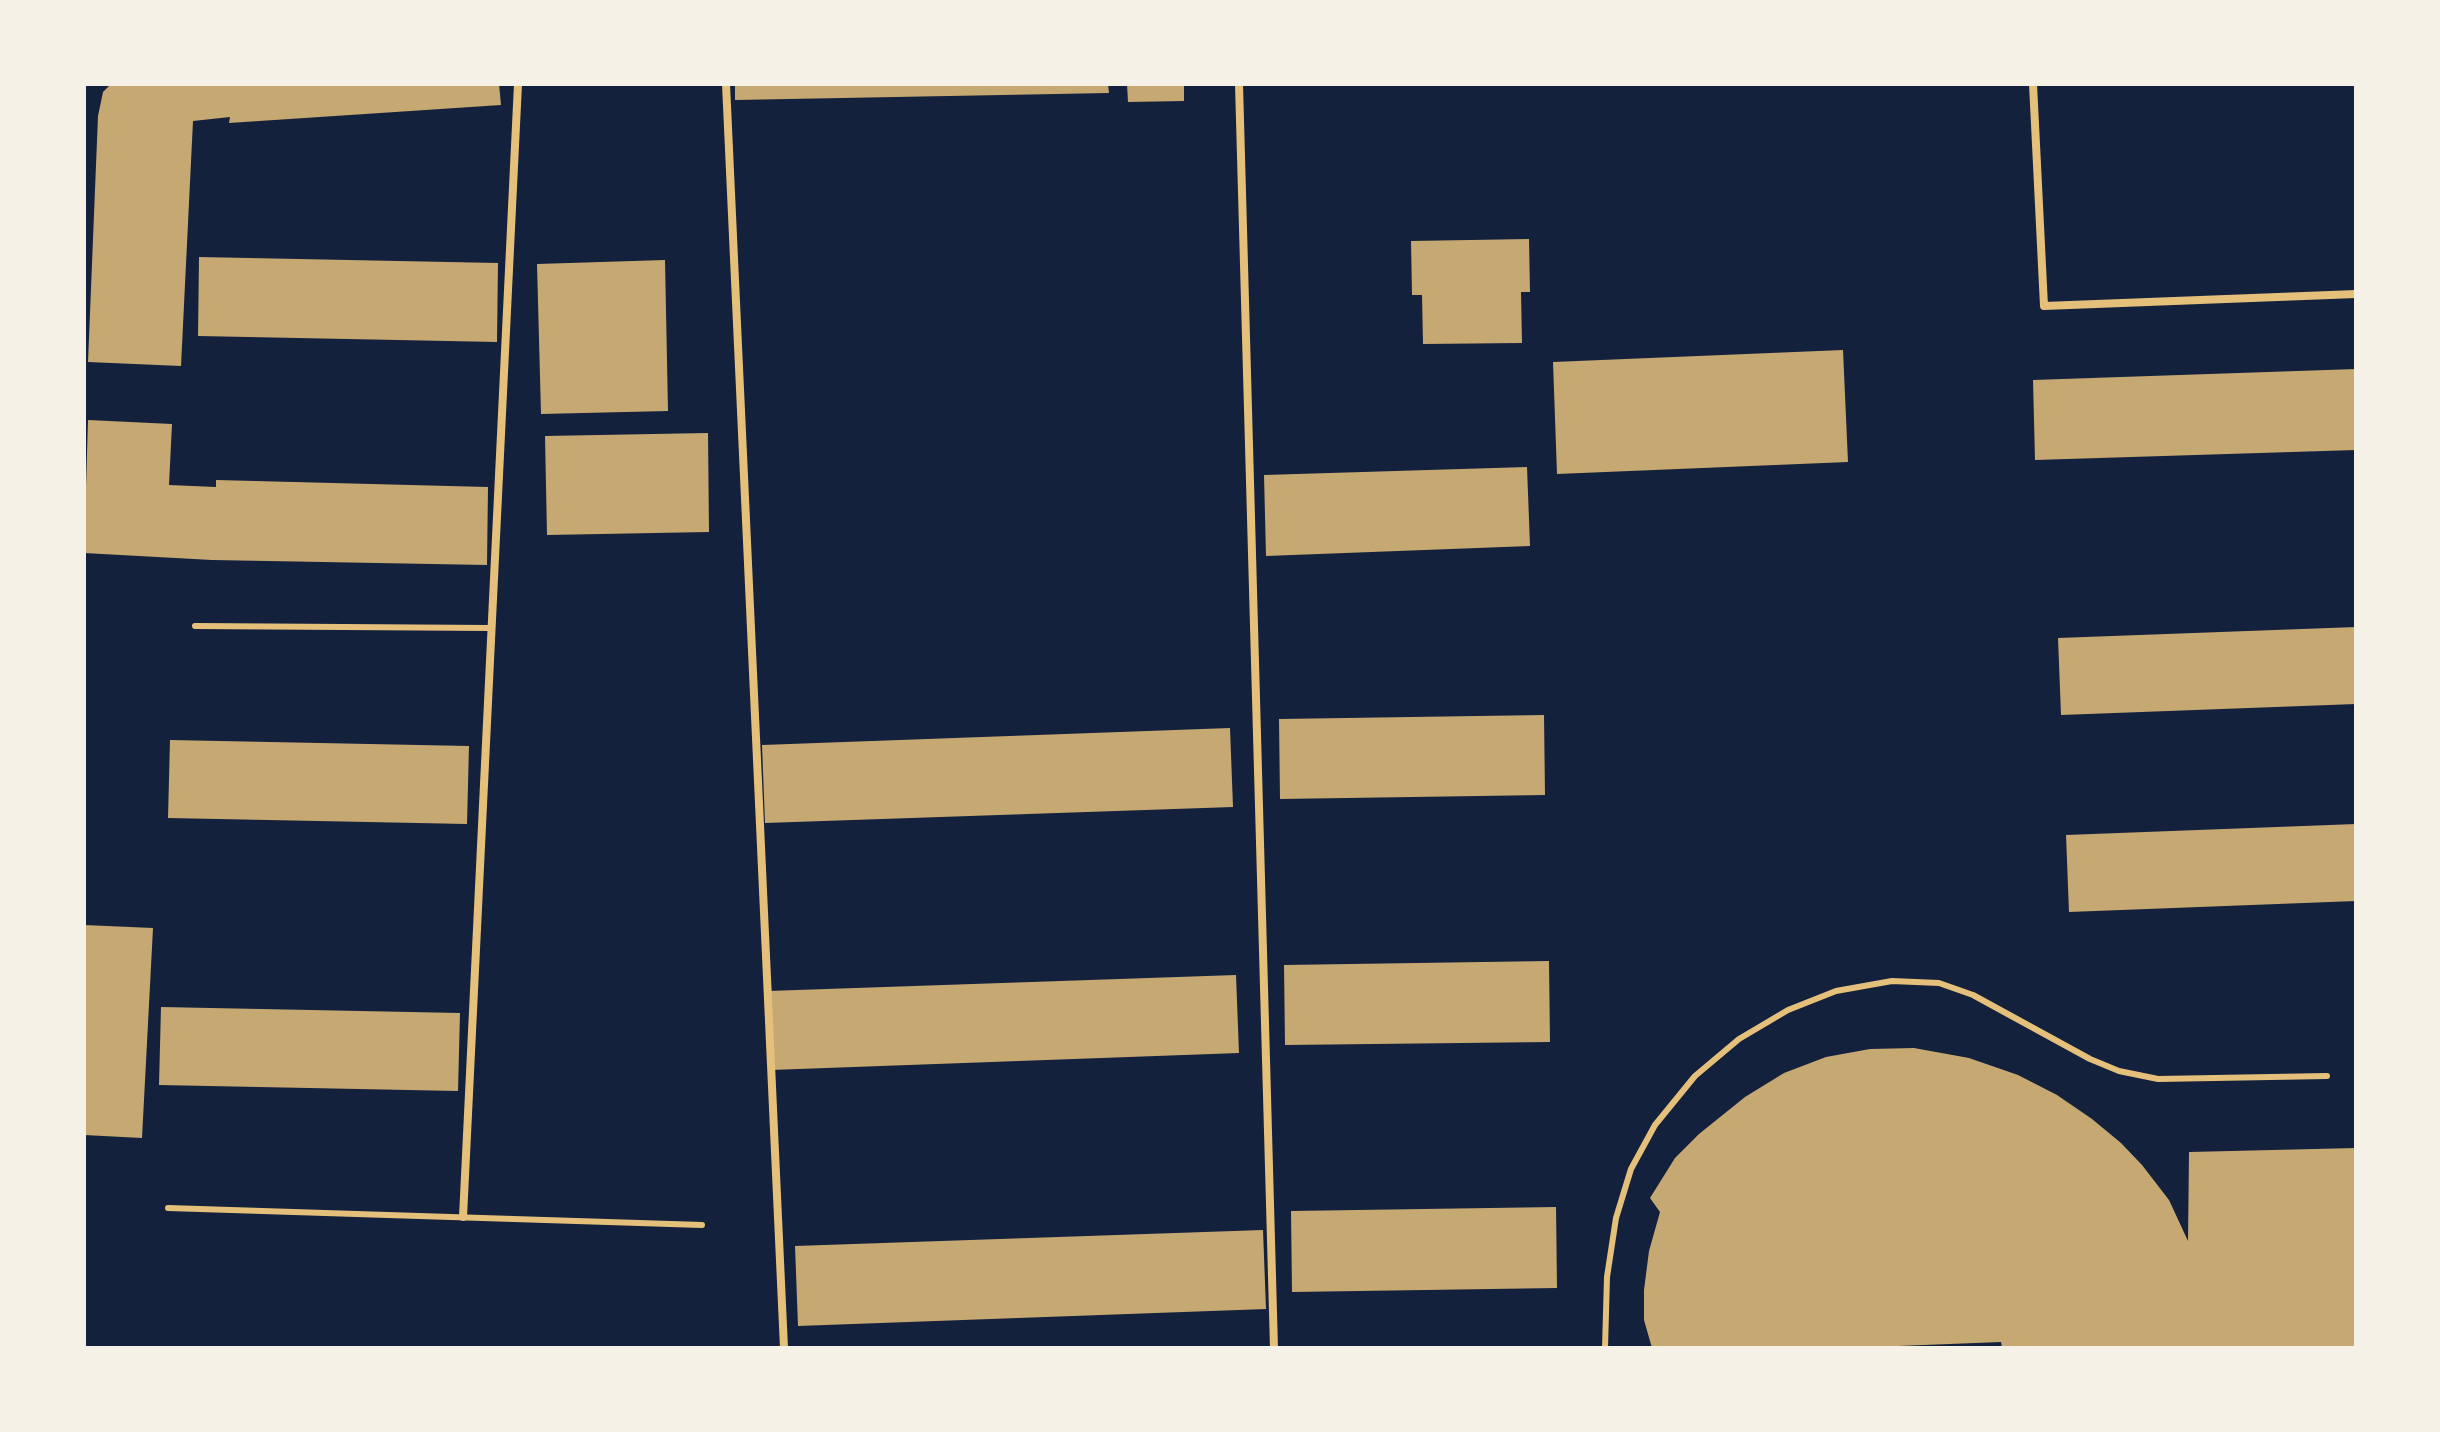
<!DOCTYPE html>
<html>
<head>
<meta charset="utf-8">
<style>
  body { margin:0 }
  #map { position:relative; width:2440px; height:1432px; overflow:hidden; background:#14213d; font-family:Jost,sans-serif }
  canvas { display:block }
  .frame { position:absolute; inset:0; border:86px solid #f6f1e7; pointer-events:none }
</style>
</head>
<body>
<div id="map">
<canvas width="2440" height="1432"></canvas>
<div class="frame"></div>
</div>
<script>
const context = document.querySelector('canvas').getContext('2d');
context.lineJoin = 'round';
function paint(path, color) { context.fillStyle = color; context.fill(path, 'evenodd'); }
const shape = rows => new Path2D(rows.map(r => 'M' + r).join(''));
function stroke(path, color, width, dash) { context.strokeStyle = color; context.lineWidth = width; context.lineCap = dash ? 'butt' : 'round'; context.setLineDash(dash || []); context.stroke(path); }
const building = shape([
  [111,84,499,84,501,105,229,123,230,117,193,121,181,366,88,362,98,116,103,92],
  [735,84,1108,84,1109,93,735,100],
  [1127,84,1184,84,1184,101,1128,102],
  [1529,239,1530,292,1521,292,1522,343,1423,344,1422,295,1412,295,1411,241],
  [199,257,498,263,497,342,198,336],
  [665,260,668,411,541,414,537,264],
  [1843,350,1848,462,1557,474,1553,362],
  [2356,369,2356,450,2035,460,2033,380],
  [88,420,172,424,169,485,216,487,216,480,488,487,487,565,212,560,84,553],
  [708,433,709,532,547,535,545,436],
  [1527,467,1530,546,1266,556,1264,475],
  [2356,627,2356,704,2061,715,2058,638],
  [1544,715,1545,795,1280,799,1279,719],
  [1230,728,1233,807,765,823,762,745],
  [170,740,469,746,467,824,168,818],
  [2356,824,2356,901,2069,912,2066,835],
  [84,925,153,928,142,1138,84,1135],
  [1549,961,1550,1042,1285,1045,1284,965],
  [1236,975,1239,1053,771,1070,768,991],
  [161,1007,460,1013,458,1091,159,1085],
  [1914,1048,1969,1058,2018,1075,2057,1095,2092,1119,2121,1143,2142,1165,2169,1200,2188,1241,2189,1152,2356,1148,2356,1348,2002,1348,2001,1342,1847,1348,1652,1348,1644,1320,1644,1290,1649,1251,1660,1212,1650,1198,1675,1158,1699,1134,1745,1097,1784,1073,1826,1057,1870,1049],
  [1556,1207,1557,1288,1292,1292,1291,1211],
  [1263,1230,1266,1309,798,1326,795,1246]
]);
const service = shape([
  [195,626,491,628],
  [168,1208,702,1225],
  [1605,1348,1607,1277,1616,1218,1631,1169,1655,1125,1695,1076,1739,1039,1788,1010,1836,991,1892,981,1939,983,1973,995,2090,1059,2119,1071,2158,1079,2327,1076]
]);
const minor = shape([
  [726,84,784,1348],
  [1239,84,1274,1348],
  [2033,84,2044,306,2356,294],
  [463,1217,518,84]
]);
paint(building, '#c6a872');
stroke(service, '#e5c07b', 6);
stroke(minor, '#e5c07b', 8);
</script>
</body>
</html>
